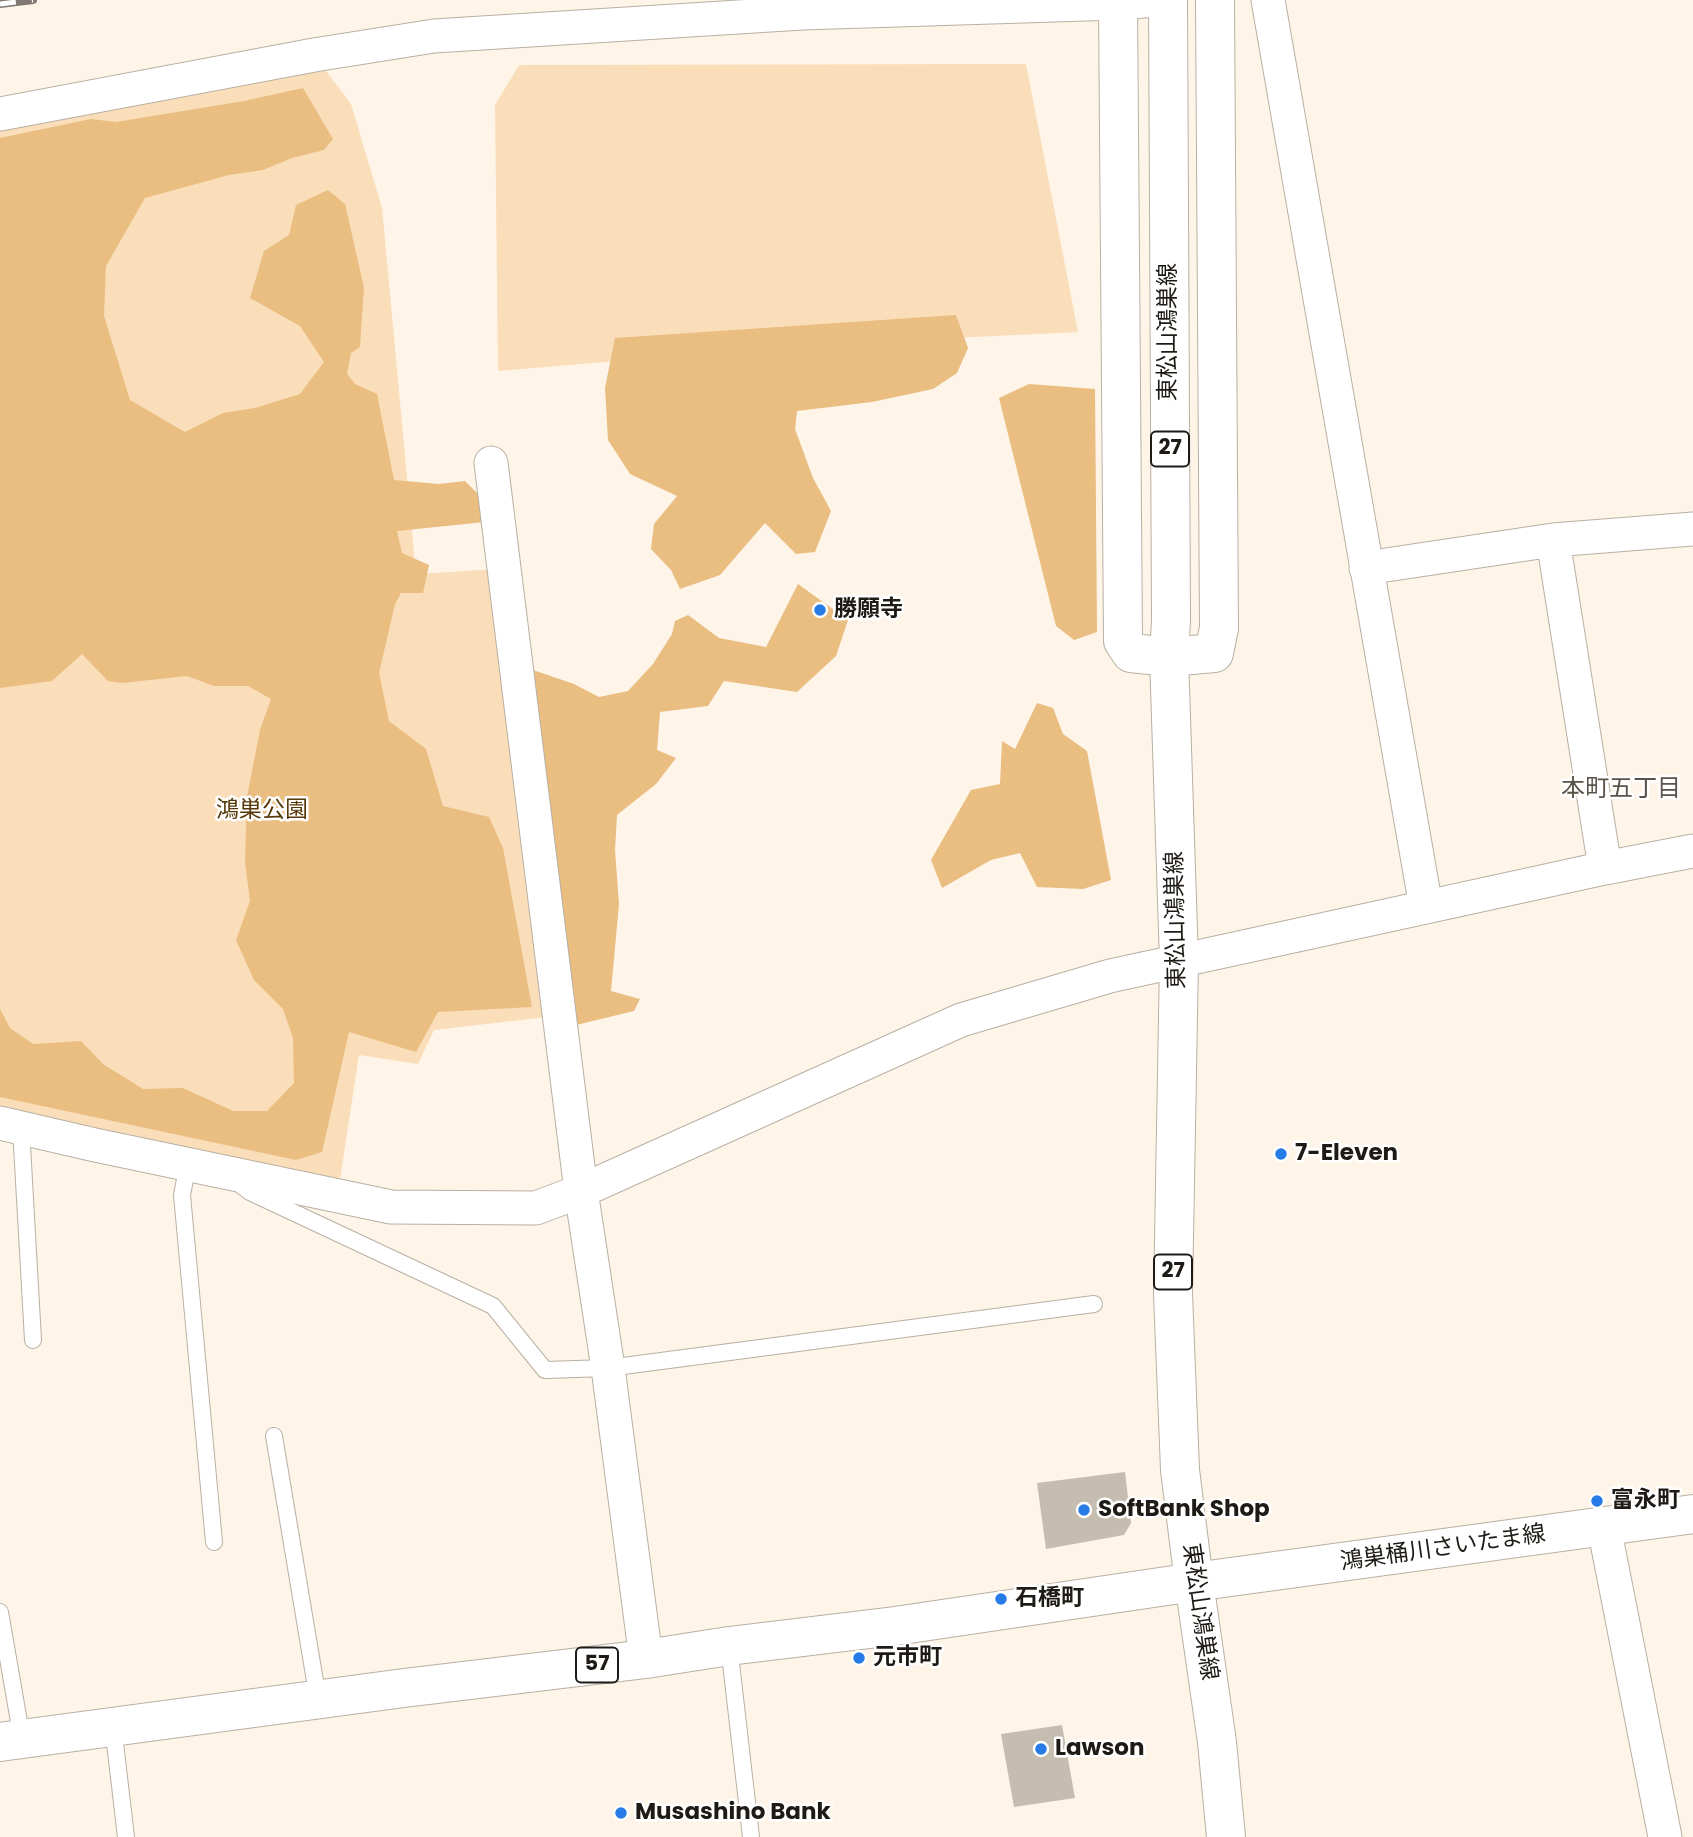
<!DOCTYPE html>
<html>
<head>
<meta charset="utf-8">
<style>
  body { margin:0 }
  canvas { display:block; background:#fef4e8 }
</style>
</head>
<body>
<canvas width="1693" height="1837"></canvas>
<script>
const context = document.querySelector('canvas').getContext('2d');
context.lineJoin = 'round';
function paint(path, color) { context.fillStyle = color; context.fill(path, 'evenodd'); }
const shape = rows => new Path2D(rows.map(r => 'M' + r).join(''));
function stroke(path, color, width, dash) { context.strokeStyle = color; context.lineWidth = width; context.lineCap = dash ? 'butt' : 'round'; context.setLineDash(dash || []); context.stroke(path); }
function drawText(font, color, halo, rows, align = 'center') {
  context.font = font + ' Poppins,"Noto Sans JP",sans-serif'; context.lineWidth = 5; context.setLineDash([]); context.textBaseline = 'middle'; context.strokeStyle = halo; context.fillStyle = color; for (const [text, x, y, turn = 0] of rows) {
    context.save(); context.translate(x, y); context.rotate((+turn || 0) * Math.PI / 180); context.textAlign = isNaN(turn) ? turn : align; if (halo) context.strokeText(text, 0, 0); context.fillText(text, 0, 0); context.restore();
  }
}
const green = shape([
  [314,55,351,104,382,208,416,574,498,569,547,1017,434,1030,418,1064,359,1055,340,1179,215,1158,0,1110,0,118],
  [1026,64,1078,332,809,345,498,371,495,105,519,65]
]);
const forest = shape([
  [303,88,333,139,324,150,292,158,263,170,229,175,145,198,106,266,104,316,130,400,185,432,223,413,255,408,300,394,324,362,300,326,250,298,264,251,289,235,296,205,328,190,345,204,364,288,360,347,351,353,347,374,355,384,377,394,394,480,439,484,465,481,482,498,485,522,397,531,402,553,429,565,423,593,401,593,395,604,379,673,389,721,426,749,443,806,489,817,503,848,532,1007,438,1012,416,1052,349,1032,322,1152,296,1160,0,1097,0,1009,10,1028,33,1044,81,1041,103,1064,143,1089,183,1088,233,1111,267,1111,294,1083,293,1038,283,1009,254,980,236,940,250,901,245,862,247,797,260,730,271,699,248,686,214,686,187,676,122,683,108,681,82,654,52,681,0,688,0,138,91,119,116,122,244,101],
  [956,315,968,348,957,373,933,389,872,402,797,411,795,429,813,478,831,511,815,552,796,554,765,523,720,575,680,589,671,570,651,549,654,524,677,496,630,474,608,440,605,388,615,338],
  [1029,384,1095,389,1097,632,1074,640,1056,626,999,398],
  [798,584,848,620,836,656,797,692,724,681,708,706,660,712,657,750,676,758,656,784,617,815,615,850,619,904,611,991,640,999,634,1011,572,1026,530,669,574,684,599,697,628,691,653,664,672,634,675,621,688,615,719,638,766,647],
  [1037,703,1053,708,1063,734,1087,751,1111,880,1083,889,1037,887,1020,853,991,860,942,888,931,860,971,790,1000,784,1002,741,1015,749]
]);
const building = shape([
  [1125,1472,1131,1523,1124,1535,1046,1549,1037,1483],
  [1062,1725,1075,1798,1014,1807,1001,1734]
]);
const service = shape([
  [21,1128,33,1340],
  [188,1164,182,1195,214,1542],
  [242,1186,250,1192,493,1306,545,1370,608,1368,1094,1304],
  [274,1436,318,1699],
  [0,1612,22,1739],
  [729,1646,751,1837],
  [113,1726,126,1837]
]);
const minor = shape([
  [1268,0,1426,907],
  [0,114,314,55,434,36,802,13,1118,3,1157,0],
  [491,463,581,1191,608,1368,646,1659],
  [1553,540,1605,868],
  [1366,568,1553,540,1693,529],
  [0,1123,95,1145,391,1207,536,1208,581,1191,961,1020,1110,976,1605,868,1693,851],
  [1604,1527,1665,1837]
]);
const secondary = shape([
  [1194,1582,1693,1514]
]);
const primary = shape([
  [1168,0,1171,620,1169,657,1179,961,1173,1294,1180,1470,1194,1582,1217,1742,1226,1837],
  [1118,3,1123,641,1131,653,1169,657,1214,653,1219,628,1215,0],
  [0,1742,404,1688,646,1659,729,1646,895,1626,1194,1582]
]);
const rail = shape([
  [0,4,33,0]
]);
const markers = [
  [820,610,7,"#277be6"],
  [1281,1154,7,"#277be6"],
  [1597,1501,7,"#277be6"],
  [1084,1510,7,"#277be6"],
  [1001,1599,7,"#277be6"],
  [859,1658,7,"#277be6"],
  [1041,1749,7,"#277be6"],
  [621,1813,7,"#277be6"]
];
const shields = [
  [1170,449,38],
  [1173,1272,38],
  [597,1665,42]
];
const shieldNames = [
  ["27",1170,449],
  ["27",1173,1272],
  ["57",597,1665]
];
const streetNames = [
  ["東松山鴻巣線",1169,332,-90],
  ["東松山鴻巣線",1177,920,-91],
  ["鴻巣桶川さいたま線",1443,1549,-8],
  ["東松山鴻巣線",1199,1612,82]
];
const poiNames = [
  ["勝願寺",834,610],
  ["7-Eleven",1295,1154],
  ["富永町",1611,1501],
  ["SoftBank Shop",1098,1510],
  ["石橋町",1015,1599],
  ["元市町",873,1658],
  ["Lawson",1055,1749],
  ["Musashino Bank",635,1813]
];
const parkNames = [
  ["鴻巣公園",262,811]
];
const neighbourhoodNames = [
  ["本町五丁目",1621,790]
];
paint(green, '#fadeb9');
paint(forest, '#eabd81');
paint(building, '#c6bdb1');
stroke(service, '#b9b0a4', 18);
stroke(minor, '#b9b0a4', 35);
stroke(secondary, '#b9b0a4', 40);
stroke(primary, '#b9b0a4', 40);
stroke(service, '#fff', 16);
stroke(minor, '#fff', 33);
stroke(secondary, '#fff', 38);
stroke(primary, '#fff', 38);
stroke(rail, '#7f7971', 8);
stroke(rail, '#fff', 5, [16]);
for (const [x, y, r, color] of markers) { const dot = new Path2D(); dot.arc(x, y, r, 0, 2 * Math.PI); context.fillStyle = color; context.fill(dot); stroke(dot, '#fff', 2.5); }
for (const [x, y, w] of shields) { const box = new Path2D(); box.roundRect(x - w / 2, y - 17.5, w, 35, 5); context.fillStyle = '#fff'; context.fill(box); stroke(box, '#1e1b16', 2); }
drawText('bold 21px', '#1e1b16', null, shieldNames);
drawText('23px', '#1e1b16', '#fff', streetNames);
drawText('bold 23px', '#1e1b16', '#fff', poiNames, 'left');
drawText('23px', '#563907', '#fff', parkNames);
drawText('24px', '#5b5349', '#fff', neighbourhoodNames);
</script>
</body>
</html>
